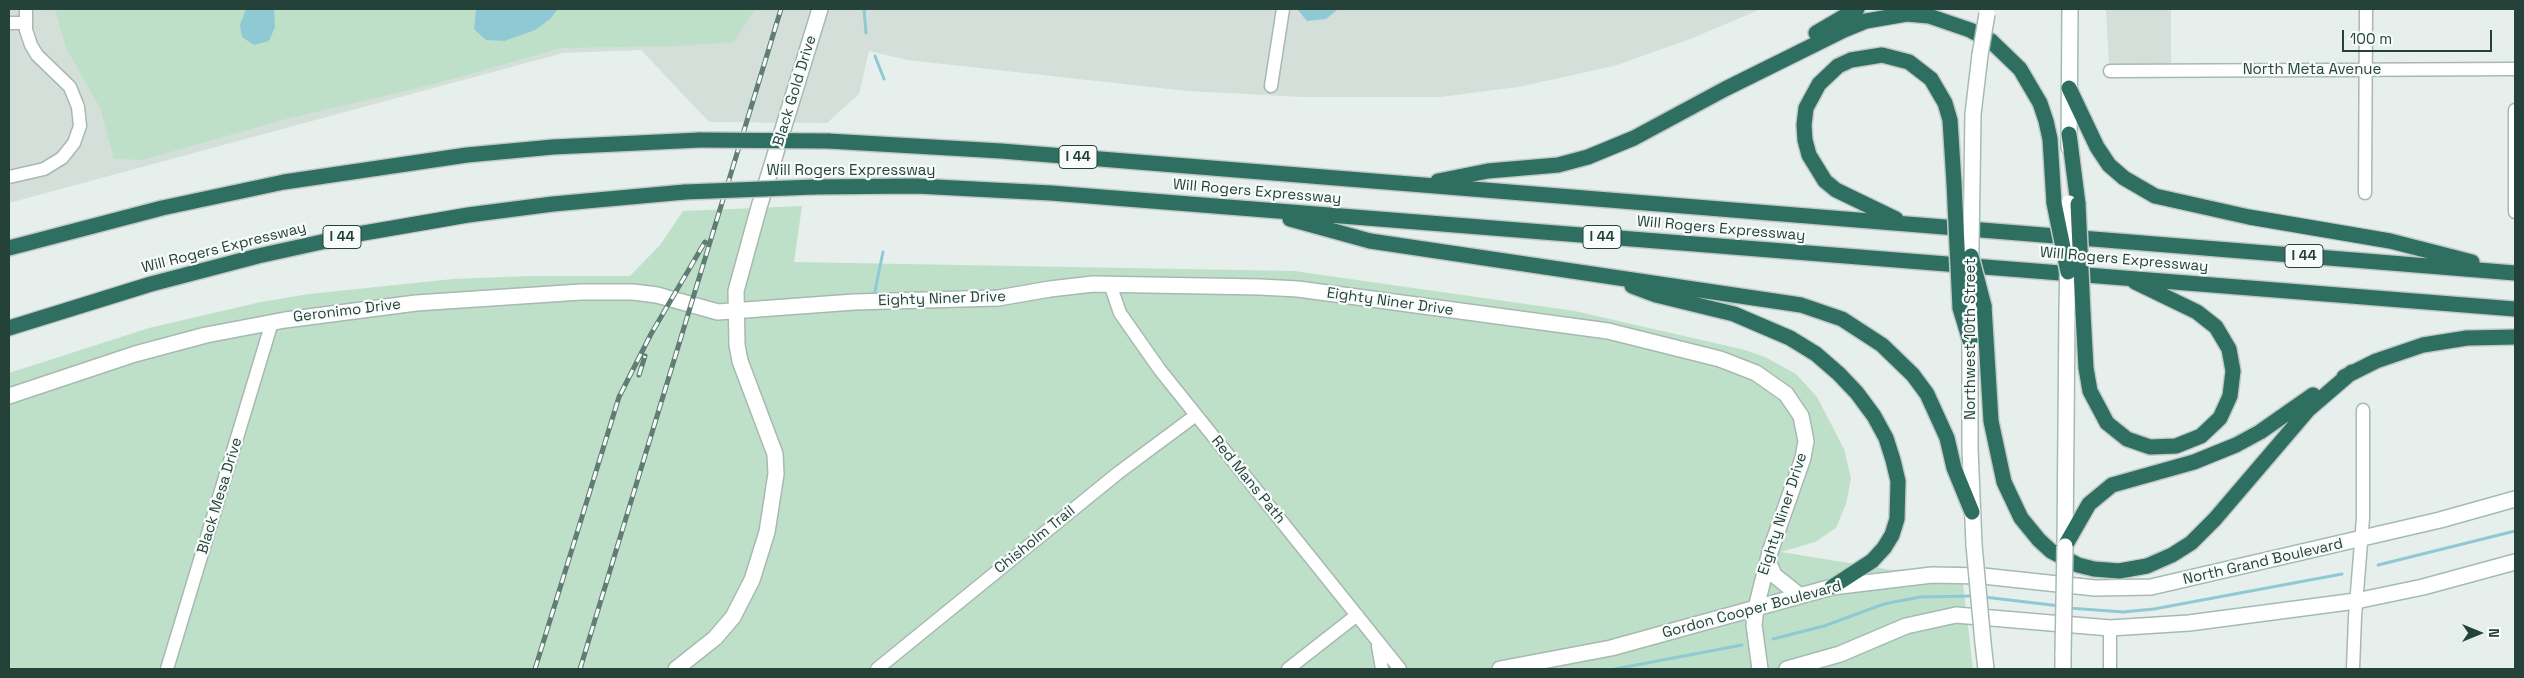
<!DOCTYPE html>
<html>
<head>
<meta charset="utf-8">
<style>
  body { margin:0 }
  #map { position:relative; width:2524px; height:678px; overflow:hidden; background:#e6efeb; font-family:"Space Grotesk",sans-serif }
  canvas { display:block }
  .frame { position:absolute; inset:0; border:10px solid #24423a; pointer-events:none }
  .north { position:absolute; left:2454px; top:608px; width:50px; height:50px; -webkit-text-stroke:4px #f7fbf9; paint-order:stroke; rotate:90deg; font-size:14px; font-weight:700; line-height:20px; text-align:center; color:#24423a }
  .north::after { content:''; display:block; margin:auto; width:18px; height:22px; background:#24423a; clip-path:polygon(50% 0,100% 100%,50% 72%,0 100%) }
  .scale { position:absolute; left:2342px; top:30px; width:150px; height:22px; box-sizing:border-box; border:2px solid #24423a; border-top:0; padding-left:6px; font-size:15px; line-height:18px; white-space:nowrap; color:#24423a; -webkit-text-stroke:4px #f7fbf9; paint-order:stroke }
</style>
</head>
<body>
<div id="map">
<canvas width="2524" height="678"></canvas>
<div class="frame"></div>
<div class="north">N</div>
<div class="scale">100 m</div>
</div>
<script>
const context = document.querySelector('canvas').getContext('2d');
context.lineJoin = 'round';
function paint(path, color) { context.fillStyle = color; context.fill(path, 'evenodd'); }
const shape = rows => new Path2D(rows.map(r => 'M' + r).join(''));
function stroke(path, color, width, dash) { context.strokeStyle = color; context.lineWidth = width; context.lineCap = dash ? 'butt' : 'round'; context.setLineDash(dash || []); context.stroke(path); }
function drawText(font, color, halo, rows, align = 'center') {
  context.font = font + ' "Space Grotesk",sans-serif'; context.lineWidth = 4.5; context.setLineDash([]); context.textBaseline = 'middle'; context.strokeStyle = halo; context.fillStyle = color; for (const [text, x, y, turn = 0] of rows) {
    context.save(); context.translate(x, y); context.rotate((+turn || 0) * Math.PI / 180); context.textAlign = isNaN(turn) ? turn : align; if (halo) context.strokeText(text, 0, 0); context.fillText(text, 0, 0); context.restore();
  }
}
const built = shape([
  [9,9,1761,9,1693,38,1614,66,1518,87,1440,97,1303,97,1187,91,907,60,869,51,859,94,827,123,709,122,641,50,563,53,9,203],
  [2106,9,2171,9,2171,64,2109,66]
]);
const green = shape([
  [55,9,755,9,734,42,679,46,561,48,435,84,290,118,143,160,114,159,100,108,66,48],
  [802,206,794,262,1294,271,1575,311,1745,350,1765,357,1796,374,1817,397,1844,449,1851,478,1846,504,1836,528,1815,542,1781,552,1892,570,1961,566,1973,669,9,669,9,373,149,328,261,302,309,294,453,279,529,276,630,276,660,245,683,211]
]);
const water = shape([
  [246,9,274,9,275,27,269,41,254,45,242,37,240,25],
  [476,9,558,9,550,19,535,30,504,41,486,40,474,29],
  [1297,9,1338,9,1326,19,1307,21]
]);
const stream = shape([
  [864,9,866,33],
  [875,56,884,79],
  [875,291,883,252],
  [2378,565,2515,531],
  [1984,597,2060,606],
  [2069,608,2123,612,2154,609,2342,574],
  [1773,639,1824,626,1884,604,1920,597,1973,596],
  [1615,669,1742,645]
]);
const minor = shape([
  [9,23,25,23],
  [2110,71,2515,69],
  [1271,86,1283,9],
  [2515,110,2515,212],
  [9,177,44,169,62,158,74,143,80,126,78,107,70,87,37,55,31,45,26,30,26,9],
  [2365,193,2366,9],
  [1110,284,1120,313,1160,370,1400,669],
  [1378,646,1382,669],
  [167,669,272,322],
  [877,669,1118,473,1196,415],
  [1288,669,1357,615],
  [2110,669,2110,628],
  [2353,669,2355,617,2363,518,2363,410]
]);
const tertiary = shape([
  [9,396,135,354,206,335,285,320,416,303,581,292,633,292,657,295,718,312,854,302,998,298,1050,289,1093,284,1260,287,1298,289,1608,331,1720,359,1756,373,1786,394,1801,416,1806,441,1803,458,1770,552,1756,608,1754,625,1760,669],
  [1768,561,1774,575,1799,595],
  [676,669,715,638,733,617,752,580,767,532,776,474,775,454,740,361,737,345,736,291,759,207,820,9],
  [1500,669,1611,648,1756,608]
]);
const secondary = shape([
  [2069,147,2070,9],
  [1972,182,1973,114,1980,55],
  [1970,307,1970,448,1974,545],
  [2065,546,2067,310],
  [1756,608,1832,587,1932,575,1983,576,2095,588,2151,587,2440,520,2515,499],
  [1983,643,1986,669],
  [1787,669,1840,654,1906,626,1956,615,2110,628,2189,623,2356,601,2423,587,2515,562],
  [2063,669,2063,654]
]);
const motorway = shape([
  [1816,33,1857,9],
  [2069,88,2097,147,2109,165,2124,178,2155,196,2249,217,2390,241,2472,262],
  [2069,134,2078,204],
  [828,141,1001,151,2515,273],
  [1438,181,1488,171,1558,165,1588,157,1634,138,1725,89,1844,30,1866,21,1907,14,1929,16,1970,30,1991,41,2020,69,2040,103,2046,121,2050,139,2054,203],
  [814,187,916,186,1051,193,2515,309],
  [1290,219,1370,241,1801,305,1842,319,1882,345,1913,375,1927,394,1947,438,1954,468,1972,512],
  [1896,219,1836,190,1825,181,1809,155,1805,140,1804,125,1806,108,1819,84,1838,66,1851,60,1882,55,1909,62,1931,79,1945,103,1950,120,1954,183],
  [9,248,162,208,284,182,467,155,553,147,700,140],
  [1632,286,1656,295,1734,314,1790,338,1816,354,1839,374,1857,393,1874,416,1886,438,1893,460,1898,481,1897,519,1892,535,1884,548,1872,561,1832,587],
  [1984,306,1991,421,2004,482,2021,518,2039,540,2051,551,2078,565,2094,569,2119,571,2147,566,2172,555,2191,543,2215,519,2309,409,2352,372],
  [1960,308,1970,341],
  [2083,313,2086,368,2090,391,2107,423,2127,439,2150,447,2176,446,2201,436,2220,418,2230,396,2233,371,2229,349,2216,327,2197,312,2135,282],
  [9,328,151,284,258,256,358,234,468,215,553,204,685,192],
  [2344,377,2376,361,2423,345,2467,338,2515,337],
  [2065,546,2089,504,2112,485,2194,462,2236,445,2260,432,2313,395]
]);
const rail = shape([
  [639,375,645,356],
  [535,669,619,397,651,334,705,242],
  [580,669,781,9]
]);
const secondaryBridge = shape([
  [1980,55,1987,14],
  [1970,307,1972,182],
  [2067,310,2069,203],
  [1974,545,1983,643],
  [2063,654,2065,546]
]);
const motorwayBridge = shape([
  [700,140,828,141],
  [1954,183,1960,308],
  [685,192,814,187],
  [2054,203,2068,272],
  [2078,204,2083,313],
  [1971,256,1984,306]
]);
const shields = [
  [1078,157,38],
  [342,237,38],
  [1602,237,38],
  [2304,256,38]
];
const shieldNames = [
  ["I 44",1078,157],
  ["I 44",342,237],
  ["I 44",1602,237],
  ["I 44",2304,256]
];
const streetNames = [
  ["North Meta Avenue",2312,70],
  ["Black Gold Drive",795,91,-73],
  ["Will Rogers Expressway",851,171],
  ["Will Rogers Expressway",1257,192,5],
  ["Will Rogers Expressway",1721,229,5],
  ["Will Rogers Expressway",224,248,-14],
  ["Will Rogers Expressway",2124,260,5],
  ["Eighty Niner Drive",942,299,-2],
  ["Eighty Niner Drive",1390,302,8],
  ["Geronimo Drive",347,311,-7],
  ["Northwest 10th Street",1971,339,-90],
  ["Red Mans Path",1248,480,51],
  ["Black Mesa Drive",220,496,-73],
  ["Eighty Niner Drive",1783,514,-72],
  ["Chisholm Trail",1035,540,-39],
  ["North Grand Boulevard",2263,562,-13],
  ["Gordon Cooper Boulevard",1752,610,-15]
];
paint(built, '#d4dfda');
paint(green, '#bfe0c8');
paint(water, '#8ec9d4');
stroke(stream, '#8ec9d4', 3);
stroke(minor, '#a8b8b2', 15);
stroke(tertiary, '#a8b8b2', 18);
stroke(secondary, '#a4bbb3', 18);
stroke(motorway, '#c2cac8', 18);
stroke(minor, '#fff', 12);
stroke(tertiary, '#fff', 15);
stroke(secondary, '#fff', 15);
stroke(motorway, '#2f6f62', 15);
stroke(rail, '#5f7d75', 5);
stroke(rail, '#f7fbf9', 3, [9]);
stroke(secondaryBridge, '#a4bbb3', 18, []);
stroke(motorwayBridge, '#c2cac8', 18, []);
stroke(secondaryBridge, '#fff', 15);
stroke(motorwayBridge, '#2f6f62', 15);
for (const [x, y, w] of shields) { const box = new Path2D(); box.roundRect(x - w / 2, y - 11.5, w, 23, 4); context.fillStyle = '#f7fbf9'; context.fill(box); stroke(box, '#24423a', 1); }
drawText('bold 14px', '#24423a', null, shieldNames);
drawText('15px', '#24423a', '#f7fbf9', streetNames);
</script>
</body>
</html>
